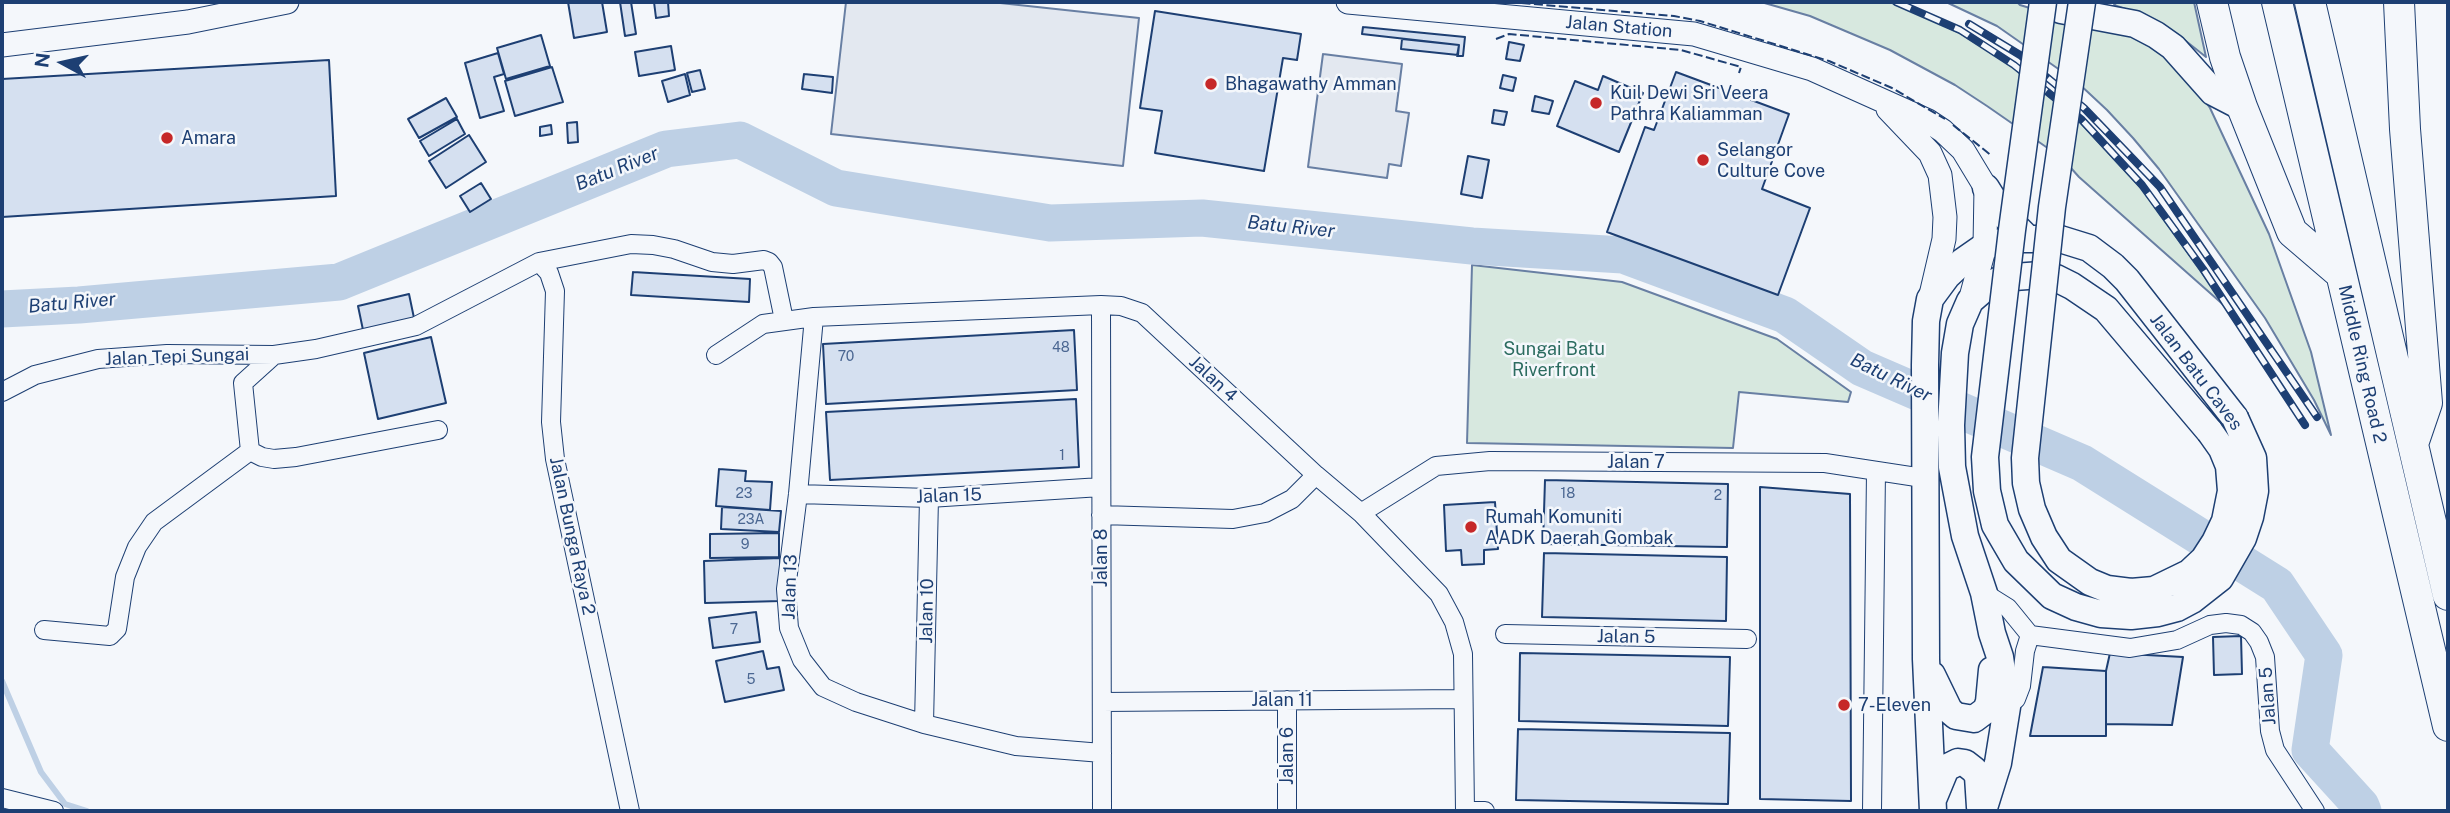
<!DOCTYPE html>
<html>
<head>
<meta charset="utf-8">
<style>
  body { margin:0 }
  #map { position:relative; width:2450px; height:813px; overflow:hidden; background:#f4f7fb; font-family:"Public Sans",sans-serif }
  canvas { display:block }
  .frame { position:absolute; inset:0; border:4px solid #1d3f73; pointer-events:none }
  .north { position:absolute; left:28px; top:28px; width:70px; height:70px; -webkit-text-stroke:5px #f4f7fb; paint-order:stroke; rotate:278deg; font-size:19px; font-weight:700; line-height:28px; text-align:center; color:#1d3f73 }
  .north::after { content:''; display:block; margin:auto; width:24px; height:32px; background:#1d3f73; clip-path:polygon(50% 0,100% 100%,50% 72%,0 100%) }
</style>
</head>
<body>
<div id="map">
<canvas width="2450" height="813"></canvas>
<div class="frame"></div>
<div class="north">N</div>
</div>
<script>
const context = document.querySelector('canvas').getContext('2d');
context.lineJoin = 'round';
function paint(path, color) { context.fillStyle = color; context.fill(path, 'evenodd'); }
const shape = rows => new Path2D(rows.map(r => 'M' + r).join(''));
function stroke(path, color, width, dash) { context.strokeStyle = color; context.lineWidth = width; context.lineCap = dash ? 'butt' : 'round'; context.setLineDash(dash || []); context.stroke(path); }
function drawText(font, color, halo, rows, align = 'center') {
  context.font = font + ' "Public Sans",sans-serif'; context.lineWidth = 5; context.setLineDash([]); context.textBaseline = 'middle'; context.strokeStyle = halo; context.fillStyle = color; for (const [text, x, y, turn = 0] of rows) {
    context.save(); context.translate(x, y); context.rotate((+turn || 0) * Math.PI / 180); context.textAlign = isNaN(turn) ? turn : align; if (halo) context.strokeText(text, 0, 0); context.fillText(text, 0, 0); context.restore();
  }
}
const green = shape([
  [1761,2,1893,2,1958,32,2008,63,2076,118,2142,189,2227,308,2079,177,2062,158,1987,106,1955,85,1890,50,1810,16,1761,2],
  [1946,2,2017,2,2020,5,2085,25,2128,32,2163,51,2184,70,2210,108,2269,234,2311,352,2331,435,2314,400,2265,318,2159,169,2133,138,2107,110,2077,82,1997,26,1946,2],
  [2117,2,2194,2,2206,57,2177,34,2137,13,2114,5,2117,2],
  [1472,265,1622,282,1777,339,1851,392,1848,402,1739,392,1733,448,1467,443,1472,265]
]);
const parking = shape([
  [846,2,991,2,1139,18,1123,166,831,134,846,2],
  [1323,54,1402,64,1396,111,1409,113,1401,166,1389,164,1387,178,1308,167,1323,54]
]);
const stream = shape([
  [2,681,41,772,65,804,87,811]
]);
const river = shape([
  [2,309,79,305,339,282,666,149,740,140,836,188,1050,223,1202,218,1472,246,1623,255,1785,315,1862,368,2082,463,2277,585,2324,655,2310,750,2361,806,2363,811]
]);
const building = shape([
  [568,2,602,2,607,32,574,38,568,2],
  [620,2,631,2,636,34,625,36,620,2],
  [654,2,668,2,669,16,656,18,654,2],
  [1155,11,1301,34,1297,60,1283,58,1264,171,1155,153,1162,111,1140,108,1155,11],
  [1363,27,1465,37,1463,56,1457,56,1459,45,1362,34,1363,27],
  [541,35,550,66,506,79,497,48,541,35],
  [1402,39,1459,45,1458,55,1401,49,1402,39],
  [1509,42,1524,45,1520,61,1506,59,1509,42],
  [671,46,675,70,639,76,635,52,671,46],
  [498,53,504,74,494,77,504,111,480,118,465,63,498,53],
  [329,60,336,196,2,217,2,79,329,60],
  [552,67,563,102,515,116,505,81,552,67],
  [700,70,705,89,692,92,687,73,700,70],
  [1676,72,1789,114,1762,189,1810,208,1778,295,1607,232,1645,127,1654,130,1676,72],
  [685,74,690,95,668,102,662,81,685,74],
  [804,74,833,77,832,93,802,89,804,74],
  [1503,75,1516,78,1513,91,1500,88,1503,75],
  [1603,76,1643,93,1619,152,1557,126,1575,81,1598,90,1603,76],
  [1535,96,1553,101,1549,114,1532,111,1535,96],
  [446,98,457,117,419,138,408,119,446,98],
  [1494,110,1507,112,1504,125,1492,123,1494,110],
  [457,119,465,134,429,156,420,141,457,119],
  [577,122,578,142,568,143,567,123,577,122],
  [551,125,552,134,540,136,540,127,551,125],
  [469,135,486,162,446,188,429,161,469,135],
  [1468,156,1489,160,1482,198,1461,194,1468,156],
  [481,183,491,199,470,212,460,196,481,183],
  [633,272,750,279,749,302,631,295,633,272],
  [409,294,414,318,363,330,358,306,409,294],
  [1074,330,1077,390,826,404,823,344,1074,330],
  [431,337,446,403,378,419,364,353,431,337],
  [1076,399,1079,467,830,480,826,412,1076,399],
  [719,469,746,471,745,481,772,482,770,510,716,506,719,469],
  [1545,480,1728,484,1727,547,1543,544,1545,480],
  [1760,487,1850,494,1851,801,1760,799,1760,487],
  [1495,502,1498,549,1484,550,1484,564,1462,565,1461,550,1446,551,1444,505,1495,502],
  [722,507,781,511,779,532,721,529,722,507],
  [779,533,779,557,710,558,710,534,779,533],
  [1544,553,1727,557,1726,621,1542,617,1544,553],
  [780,558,781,601,705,603,704,561,780,558],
  [756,612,760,642,713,648,709,618,756,612],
  [2241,636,2242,674,2214,675,2213,637,2241,636],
  [763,651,767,669,779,667,784,690,725,702,716,661,763,651],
  [1520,653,1730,657,1728,726,1519,721,1520,653],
  [2110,653,2183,657,2172,725,2106,724,2106,671,2110,653],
  [2043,667,2106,671,2106,736,2030,736,2043,667],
  [1518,729,1730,733,1728,804,1516,800,1518,729]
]);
const minor = shape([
  [539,262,549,273,555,291,551,422,555,459,630,811],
  [1101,305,1102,811],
  [814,317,798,494,786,589,789,628,802,660,823,687,856,702,924,724,1016,746,1102,753],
  [716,355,763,324,814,317,1101,305,1121,306,1142,313,1316,475,1361,513,1439,594,1454,622,1463,654,1465,811],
  [2,392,35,375,98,359,167,354,274,355,316,349,416,326,539,262,631,244,653,245,674,249,712,262,733,264,764,260,769,262,773,267,784,320],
  [250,451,262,457,274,459,296,457,438,430],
  [798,494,929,498,1101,487],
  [1361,513,1436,466,1490,461,1825,463,1923,478],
  [1101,515,1233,519,1265,513,1292,499,1316,475],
  [1984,593,2008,608,2030,635,2130,648,2177,640,2210,625,2226,623,2241,625,2252,632,2259,642,2265,657,2270,731,2275,750,2315,811],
  [44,630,110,636,117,629,125,577,137,547,154,522,250,451,243,383,274,355],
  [1505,634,1747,639],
  [1102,702,1463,699],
  [2007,707,2016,699,2021,686,2025,651,2030,635],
  [924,724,929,498],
  [2,798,54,811],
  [1287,811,1287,700],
  [1465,811,1485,811],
  [1872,811,1876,471]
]);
const tertiary = shape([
  [1348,2,1694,34,1812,69,1928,121,1943,131,1963,150,1986,188,1985,246,1970,301],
  [2,45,188,22,287,2],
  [1888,109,1930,153,1940,175,1945,217,1944,239,1930,299]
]);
const secondary = shape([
  [2061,10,2135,24,2156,35,2173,47,2213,92,2242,107],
  [1986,188,2001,212,2026,237],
  [1932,675,1949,710,1956,716,1974,719,1986,710,1989,702,1992,670],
  [1934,797,1946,768,1958,762,1965,763,1974,770,1978,776,1980,807],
  [1933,811,1926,659,1925,365,1926,321,1930,299,1947,276,1962,262,1985,246,2013,239,2060,239,2089,248,2113,266,2127,280,2235,418],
  [1983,811,1998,763,2007,707,2000,657,1992,633,1984,593,1965,536,1952,467,1951,425,1955,353,1960,324,1970,301,1985,288,1999,280,2014,277,2041,275,2056,278,2072,286,2106,309,2210,432]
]);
const trunk = shape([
  [2212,2,2225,57,2242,107,2292,232,2341,274],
  [2277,2,2448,726],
  [2310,2,2448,595],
  [2399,2,2405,129,2427,403,2413,444]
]);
const rail = shape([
  [1896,2,1960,30,2014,65,2081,119,2142,185,2203,269,2305,425],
  [1969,24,2020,55,2084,108,2160,187,2317,417]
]);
const secondaryBridge = shape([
  [2043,2,2012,230,1985,457,1987,491,1995,525,2016,561,2052,596,2076,607,2101,614,2131,616,2158,613,2177,608,2192,600,2220,578,2243,538,2250,517,2255,491,2253,458,2235,418],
  [2082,2,2052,207,2025,458,2026,483,2032,509,2044,537,2059,560,2090,582,2107,589,2131,592,2154,590,2189,573,2204,559,2215,542,2225,521,2231,491,2229,466,2222,449,2210,432]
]);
const fence = shape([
  [1509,2,1674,16,1700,21,1829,61,1892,88,1945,119],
  [1496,39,1509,34,1681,50,1741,67,1739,73],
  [1953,125,1992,156]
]);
const markers = [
  [1211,84,7,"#c62828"],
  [1596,103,7,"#c62828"],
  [167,138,7,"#c62828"],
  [1703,160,7,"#c62828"],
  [1471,527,7,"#c62828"],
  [1844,705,7,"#c62828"]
];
const numberNames = [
  ["48",1061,348],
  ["70",846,357],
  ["1",1062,456],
  ["23",744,494],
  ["18",1568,494],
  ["2",1718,496],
  ["23A",751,520],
  ["9",745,545],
  ["7",734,630],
  ["5",751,680]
];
const streetNames = [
  ["Jalan Station",1619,27,5],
  ["Jalan Tepi Sungai",177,357,-2],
  ["Middle Ring Road 2",2362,364,77],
  ["Jalan Batu Caves",2196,372,53],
  ["Jalan 4",1213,379,43],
  ["Jalan 7",1636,462],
  ["Jalan 15",949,496,-2],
  ["Jalan Bunga Raya 2",572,536,78],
  ["Jalan 8",1101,558,-90],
  ["Jalan 13",790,587,-88],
  ["Jalan 10",927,611,-89],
  ["Jalan 5",1626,637,1],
  ["Jalan 5",2268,696,-94],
  ["Jalan 11",1282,700],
  ["Jalan 6",1287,756,-90]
];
const poiNames = [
  ["Bhagawathy Amman",1225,84],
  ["Kuil Dewi Sri Veera",1610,93],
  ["Pathra Kaliamman",1610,114],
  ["Amara",181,138],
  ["Selangor",1717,150],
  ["Culture Cove",1717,171],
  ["Rumah Komuniti",1485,517],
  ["AADK Daerah Gombak",1485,538],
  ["7-Eleven",1858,705]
];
const parkNames = [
  ["Sungai Batu",1554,349],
  ["Riverfront",1554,370]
];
const waterNames = [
  ["Batu River",617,169,-22],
  ["Batu River",1291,227,6],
  ["Batu River",72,303,-5],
  ["Batu River",1891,378,26]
];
paint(green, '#d7e8df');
stroke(green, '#687fa3', 2);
paint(parking, '#e3e8f0');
stroke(parking, '#687fa3', 2);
stroke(stream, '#bed0e5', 6);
stroke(river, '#bed0e5', 37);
paint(building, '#d5e0f0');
stroke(building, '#1d3f73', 2);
stroke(minor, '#1d3f73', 20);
stroke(tertiary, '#1d3f73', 25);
stroke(secondary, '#1d3f73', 29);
stroke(trunk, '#1d3f73', 32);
stroke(minor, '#f4f7fb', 18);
stroke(tertiary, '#f4f7fb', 23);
stroke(secondary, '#f4f7fb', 26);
stroke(trunk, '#f4f7fb', 30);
stroke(rail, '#1d3f73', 8);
stroke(rail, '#f4f7fb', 5, [16]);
stroke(secondaryBridge, '#1d3f73', 29, []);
stroke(secondaryBridge, '#f4f7fb', 26);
stroke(fence, '#1d3f73', 2, [9, 3.5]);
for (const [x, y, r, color] of markers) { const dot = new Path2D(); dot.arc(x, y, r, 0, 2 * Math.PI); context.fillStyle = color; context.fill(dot); stroke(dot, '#f4f7fb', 2.5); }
drawText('14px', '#4b6792', null, numberNames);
drawText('18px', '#1d3f73', '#f4f7fb', streetNames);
drawText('18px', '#1d3f73', '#f4f7fb', poiNames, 'left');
drawText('18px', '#2c6c60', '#f4f7fb', parkNames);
drawText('italic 19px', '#1d3f73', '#f4f7fb', waterNames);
</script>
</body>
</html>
